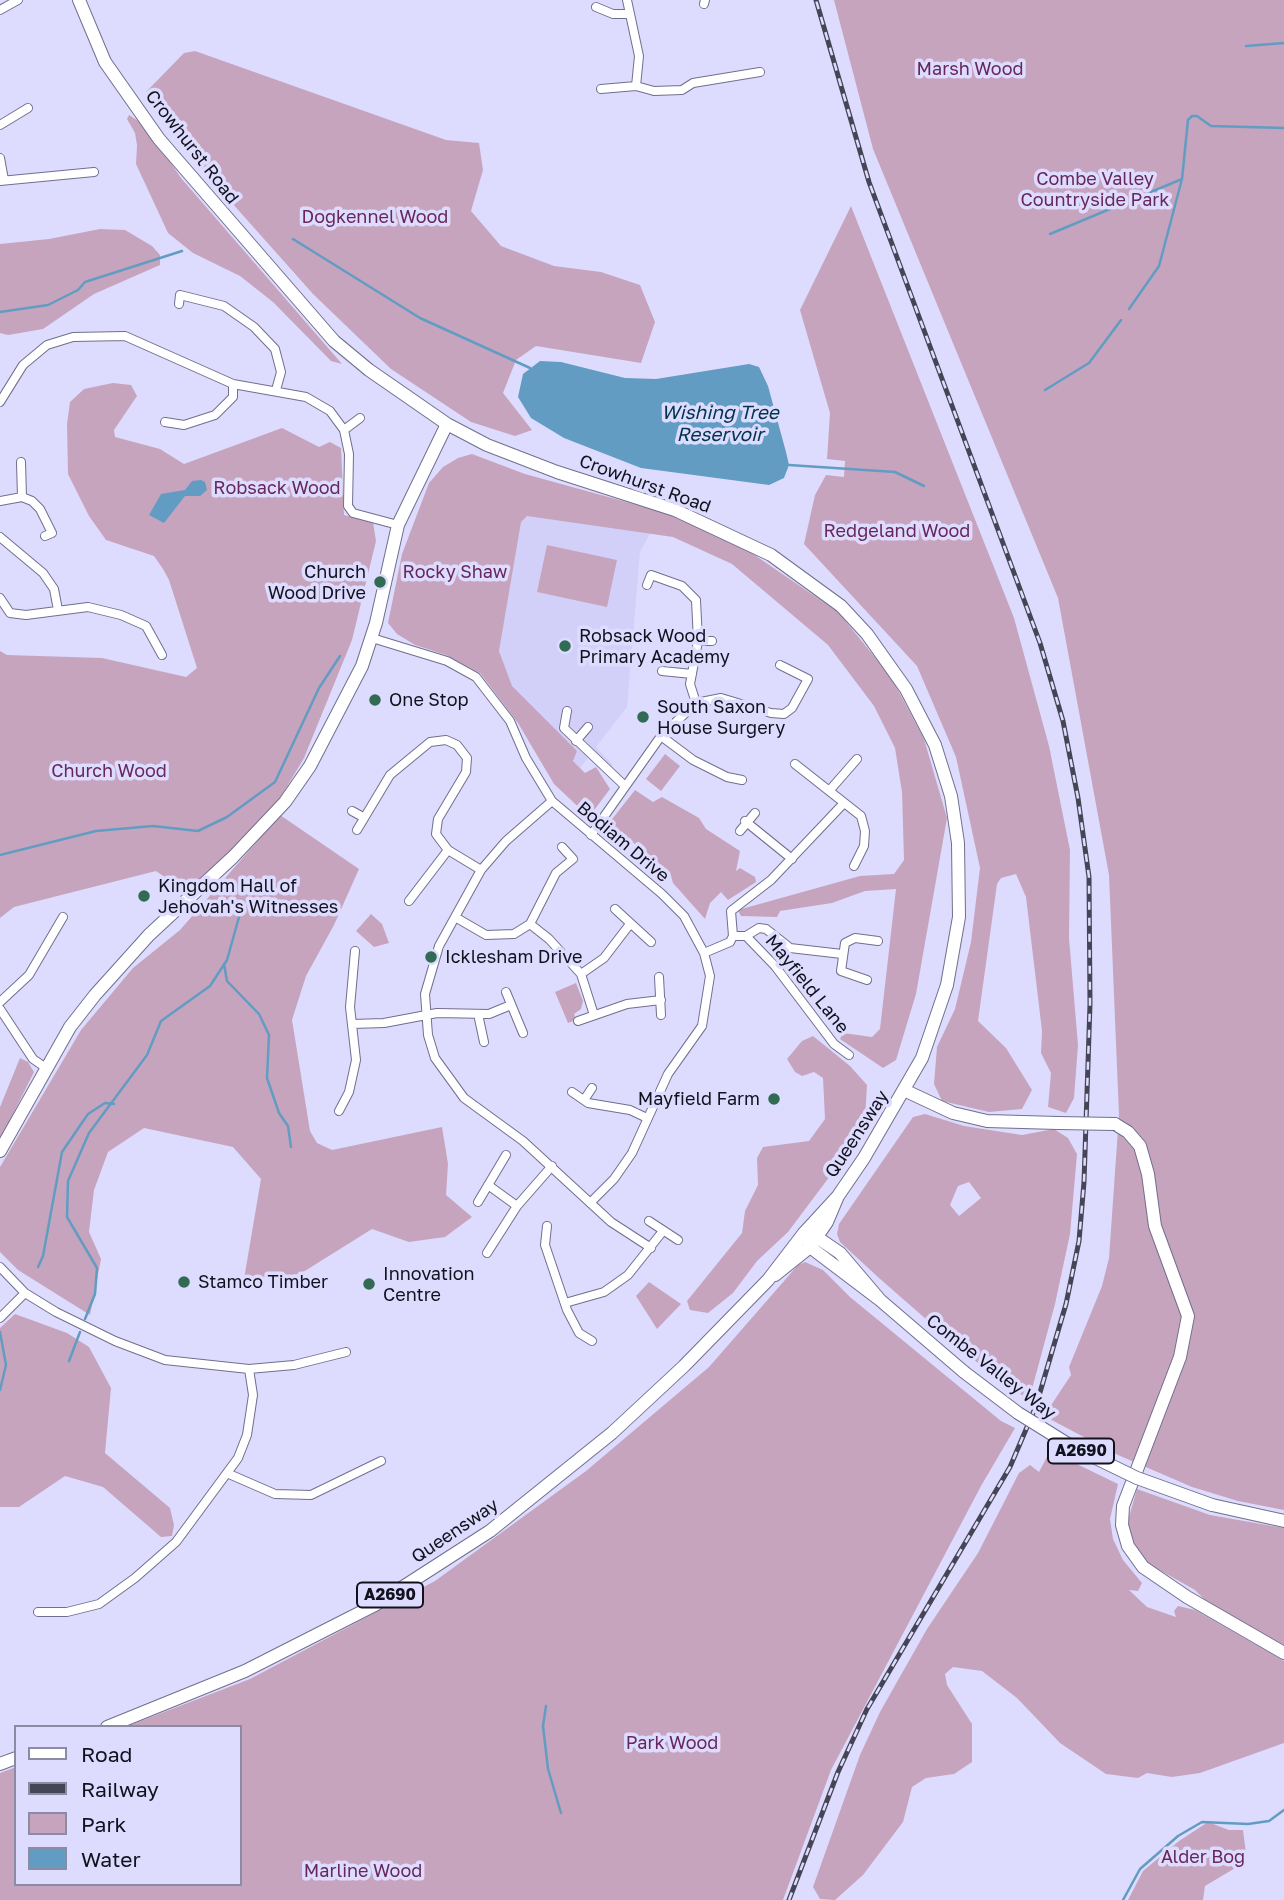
<!DOCTYPE html>
<html>
<head>
<meta charset="utf-8">
<style>
  body { margin:0 }
  #map { position:relative; width:1284px; height:1900px; overflow:hidden; background:#dddcfe; font-family:"Golos Text",sans-serif }
  canvas { display:block }
  .legend { position:absolute; left:14px; top:1725px; width:228px; height:161px; box-sizing:border-box; background:#dddcfe; border:2px solid #8c8ba4; margin:0; padding:9px 12px; list-style:none; font-size:21px; color:#12111d }
  .legend li { display:flex; align-items:center; gap:14px; height:35px }
  .legend b { width:35px; border:2px solid #8c8ba4 }
</style>
</head>
<body>
<div id="map">
<canvas width="1284" height="1900"></canvas>
<ul class="legend">
<li><b style="height:9px;background:#fff"></b>Road</li>
<li><b style="height:9px;background:#464556"></b>Railway</li>
<li><b style="height:19px;background:#c7a4be"></b>Park</li>
<li><b style="height:19px;background:#629cc2"></b>Water</li>
</ul>
</div>
<script>
const context = document.querySelector('canvas').getContext('2d');
context.lineJoin = 'round';
function paint(path, color) { context.fillStyle = color; context.fill(path, 'evenodd'); }
const shape = rows => new Path2D(rows.map(r => 'M' + r).join(''));
function stroke(path, color, width, dash) { context.strokeStyle = color; context.lineWidth = width; context.lineCap = dash ? 'butt' : 'round'; context.setLineDash(dash || []); context.stroke(path); }
function drawText(font, color, halo, rows, align = 'center') {
  context.font = font + ' "Golos Text",sans-serif'; context.lineWidth = 7; context.setLineDash([]); context.textBaseline = 'middle'; context.strokeStyle = halo; context.fillStyle = color; for (const [text, x, y, turn = 0] of rows) {
    context.save(); context.translate(x, y); context.rotate((+turn || 0) * Math.PI / 180); context.textAlign = isNaN(turn) ? turn : align; if (halo) context.strokeText(text, 0, 0); context.fillText(text, 0, 0); context.restore();
  }
}
const built = shape([
  [518,512,655,525,640,552,627,707,596,747,613,765,605,774,588,758,580,768,550,738,504,679,493,610]
]);
const green = shape([
  [834,0,1284,0,1284,1510,1238,1501,1192,1487,1118,1455,1044,1416,1071,1375,1069,1367,1102,1286,1109,1258,1119,1115,1109,875,1058,598,873,149],
  [195,51,446,140,479,143,483,170,471,211,501,246,554,266,601,272,640,285,655,322,641,363,536,346,516,360,503,393,532,430,515,436,471,422,391,369,313,294,199,166,146,92,184,53],
  [129,115,146,126,181,178,342,364,331,361,273,302,240,276,193,253,168,233,136,164,137,145,135,133,127,119],
  [851,206,1014,618,1049,746,1070,850,1069,938,1078,1045,1074,1098,1066,1113,1048,1107,1051,1073,1041,1053,1042,1031,1026,897,1016,874,1001,878,997,884,978,1021,1006,1048,1032,1090,1022,1109,989,1112,942,1101,934,1084,937,1047,955,1009,971,942,980,868,956,757,917,666,804,544,815,495,826,475,844,477,845,461,827,459,830,413,800,310],
  [100,229,125,230,152,246,160,255,160,265,94,294,43,329,8,335,0,333,0,244,49,239],
  [113,383,131,385,137,396,114,430,115,437,160,449,184,464,282,428,319,447,330,442,341,448,344,515,373,522,376,541,352,640,304,758,279,800,223,858,192,887,176,885,156,871,14,907,0,918,0,651,7,655,102,658,186,677,197,668,169,580,163,569,154,556,106,540,89,516,68,474,67,424,70,402,84,389],
  [472,454,525,474,670,514,737,543,838,612,891,677,924,739,947,818,916,994,896,1060,883,1068,840,1039,843,1033,872,1037,880,1029,896,889,865,891,832,903,780,911,777,917,741,916,738,910,860,876,894,874,904,860,902,792,895,748,874,706,828,645,732,564,673,537,527,516,521,522,499,651,512,686,577,751,573,761,585,773,596,767,610,789,589,817,554,784,518,723,480,673,446,655,415,645,397,634,388,623,402,554,429,483,443,467,458,458],
  [547,545,617,560,607,607,537,592],
  [665,754,680,766,661,791,646,779],
  [635,790,653,802,662,797,699,818,706,829,740,851,736,871,740,868,755,877,756,882,728,900,721,892,710,903,705,919,673,883,670,872,625,836,613,833,609,823],
  [280,815,359,869,334,925,306,976,292,1020,310,1131,317,1143,332,1150,442,1127,448,1164,446,1195,472,1217,445,1237,409,1242,372,1229,300,1274,244,1279,261,1179,233,1147,144,1128,108,1152,94,1190,89,1232,101,1259,90,1315,18,1270,0,1252,0,1167,81,1030,133,968,180,930],
  [371,914,382,924,389,943,374,947,356,931],
  [576,983,583,1001,581,1009,574,1014,576,1020,568,1023,555,992],
  [813,1036,850,1066,867,1085,865,1119,833,1172,788,1232,757,1261,733,1293,708,1313,690,1310,687,1301,742,1233,745,1211,758,1185,757,1158,763,1147,809,1141,825,1119,823,1078,814,1072,802,1076,795,1072,787,1059,802,1041],
  [20,1058,28,1062,34,1072,0,1140,0,1107],
  [925,1114,964,1126,1022,1135,1054,1129,1068,1138,1077,1154,1070,1234,1055,1304,1029,1400,967,1355,879,1278,840,1242,837,1234,839,1224,913,1117],
  [969,1182,981,1198,959,1216,950,1205,958,1186],
  [805,1262,823,1270,850,1297,1001,1421,1015,1428,981,1486,831,1770,783,1900,0,1900,0,1773,16,1767,16,1884,240,1884,240,1727,125,1727,250,1679,435,1581,586,1471,709,1367,798,1265],
  [649,1282,681,1304,657,1329,636,1296],
  [15,1314,67,1333,89,1347,111,1388,105,1453,170,1508,174,1525,172,1536,161,1537,103,1487,65,1476,19,1507,0,1507,0,1328],
  [1050,1451,1118,1484,1110,1519,1113,1539,1123,1560,1142,1583,1138,1591,1129,1590,1147,1607,1176,1617,1174,1611,1178,1606,1195,1610,1284,1661,1284,1743,1200,1773,1172,1777,1147,1773,1138,1778,1106,1774,1060,1743,1017,1698,982,1671,953,1667,945,1674,947,1685,972,1724,972,1762,954,1774,926,1778,912,1787,903,1822,863,1875,835,1900,820,1899,813,1887,860,1755,880,1712,927,1629,978,1553,1019,1473,1030,1465,1039,1472],
  [1137,1489,1210,1515,1284,1528,1284,1645,1209,1604,1195,1590,1147,1563,1134,1544,1127,1524],
  [1208,1822,1229,1830,1243,1830,1247,1861,1205,1886,1203,1900,1128,1900,1143,1871,1179,1841]
]);
const water = shape([
  [540,361,561,362,625,378,656,379,749,364,759,367,768,386,786,452,789,465,784,478,769,485,641,468,564,438,531,418,518,397,523,374],
  [201,480,205,482,207,490,200,496,185,496,164,523,149,515,161,494,185,490,192,481]
]);
const stream = shape([
  [1246,46,1284,43],
  [1050,234,1182,179],
  [293,239,420,318,530,368],
  [1129,309,1159,266,1182,179,1188,120,1192,116,1197,116,1211,126,1284,128],
  [0,312,48,305,78,290,85,282,182,251],
  [1045,390,1089,363,1121,320],
  [789,465,895,472,924,486],
  [0,855,96,831,153,826,198,831,227,817,275,782,319,688,340,656],
  [224,964,227,981,259,1014,269,1035,267,1078,279,1113,288,1126,291,1147],
  [38,1267,43,1256,62,1152,88,1114,105,1103,114,1104],
  [85,1319,95,1294,97,1268,67,1217,68,1181,89,1133,147,1055,161,1021,210,986,227,960,241,910],
  [69,1361,80,1332],
  [0,1390,6,1365,0,1332],
  [546,1706,543,1726,548,1769,561,1813],
  [1123,1900,1140,1869,1178,1836,1202,1822,1248,1824,1269,1821,1284,1810]
]);
const street = shape([
  [627,0,639,56,636,86],
  [704,4,705,0],
  [596,7,613,14,630,14],
  [0,10,18,0],
  [601,89,636,86,654,91,682,90,693,83,760,72],
  [0,125,28,108],
  [0,158,4,180],
  [0,181,94,172],
  [179,304,180,295,224,306,254,327,275,349,281,372,276,390],
  [0,402,23,365,47,345,73,337,125,336,233,384,306,397,330,411,344,430,349,454,348,506,353,513,398,525],
  [165,422,184,425,215,415,233,397,233,384],
  [344,430,360,418],
  [21,462,22,497],
  [0,501,22,497,32,501,40,509,52,533,45,536],
  [0,537,43,573,54,589,58,610],
  [647,585,651,575,682,586,696,600,698,641,690,684,696,703],
  [0,598,10,613,26,615,88,607,121,615,146,626,162,655],
  [372,638,447,661,476,677,510,721,526,758,552,801,662,894,684,916,704,953,710,976,702,1026,668,1074,632,1153,614,1179,590,1203],
  [698,641,712,641],
  [662,671,692,674],
  [567,711,564,728,625,786],
  [661,736,693,760,727,777,742,780],
  [576,741,588,727],
  [795,764,861,816,865,831,864,846,854,866],
  [829,791,857,759],
  [552,801,506,841,481,870,439,946,425,994,428,1035,435,1058,464,1098,523,1141,611,1222,651,1248],
  [352,811,363,817],
  [745,821,792,859],
  [357,830,390,775,430,742,446,740,457,745,467,758,466,772,438,819,436,834,448,850,481,870],
  [740,831,755,813],
  [591,835,661,736,696,703,721,698,771,713,784,714,792,708,808,679,780,665],
  [409,901,448,850],
  [615,909,651,942],
  [455,917,486,935,514,934,530,924,556,873,573,859,562,847],
  [530,924,549,939,581,974,594,1015],
  [733,936,731,911,771,880,844,803],
  [746,936,759,928,766,929,790,948,842,954],
  [704,953,730,942,733,936,746,936,775,966,834,1044,849,1055],
  [581,974,604,958,630,924],
  [659,977,661,1015],
  [867,980,841,971,845,943,855,938,878,941],
  [506,992,523,1033],
  [0,1002,29,975,63,917],
  [0,1009,33,1059,46,1068],
  [478,1014,484,1042],
  [578,1021,627,1004,661,1000],
  [352,1024,384,1023,437,1013,489,1014,511,1005],
  [572,1092,588,1103,630,1110,647,1118],
  [584,1100,592,1088],
  [339,1111,349,1092,356,1060,350,1007,355,951],
  [488,1185,517,1206],
  [478,1202,506,1155],
  [649,1221,678,1240],
  [547,1226,545,1245,567,1310,579,1333,592,1341],
  [487,1253,517,1206,552,1166],
  [0,1267,25,1293,56,1312,115,1341,165,1360,249,1369,294,1365,346,1352],
  [565,1303,604,1292,628,1275,663,1231],
  [0,1318,25,1293],
  [229,1474,275,1494,311,1495,381,1461],
  [38,1612,67,1612,99,1604,135,1578,176,1542,238,1458,247,1435,253,1395,249,1369]
]);
const secondary = shape([
  [79,0,105,62,159,139,334,341,369,370,447,424,487,445,557,472,675,510,771,555,841,606,867,634,906,689,935,745,951,796,958,843,959,917,947,985,922,1058,864,1158,838,1196,804,1233,810,1247,827,1222,838,1196],
  [906,1091,953,1113,987,1121,1058,1123],
  [1115,1124,1128,1132,1140,1146,1148,1174,1155,1226,1188,1316,1180,1357,1123,1506,1122,1525,1128,1546,1143,1567,1187,1597,1284,1653],
  [0,1151,70,1027,95,995,149,935,233,857,285,802,310,766,362,666,376,623,398,525,447,424]
]);
const primary = shape([
  [775,1275,810,1247,880,1300,964,1372],
  [1212,1505,1284,1521],
  [107,1727,245,1671,375,1605,490,1531,612,1433,684,1366,768,1280,804,1233,818,1238,840,1253,880,1300],
  [0,1764,16,1758]
]);
const rail = shape([
  [789,1900,838,1772,867,1709,1010,1467,1036,1406,1066,1304,1079,1241,1084,1182,1090,1004,1089,877,1078,798,1063,721,1040,643,869,182,816,0]
]);
const secondaryBridge = shape([
  [1058,1123,1115,1124]
]);
const primaryBridge = shape([
  [964,1372,1018,1413,1071,1446,1137,1478,1212,1505]
]);
const markers = [
  [380,582,7,"#326b54"],
  [565,646,7,"#326b54"],
  [375,700,7,"#326b54"],
  [643,717,7,"#326b54"],
  [144,896,7,"#326b54"],
  [431,957,7,"#326b54"],
  [774,1099,7,"#326b54"],
  [184,1282,7,"#326b54"],
  [369,1284,7,"#326b54"]
];
const shields = [
  [1081,1451,66],
  [390,1595,66]
];
const shieldNames = [
  ["A2690",1081,1451],
  ["A2690",390,1595]
];
const parkNames = [
  ["Marsh Wood",970,69],
  ["Combe Valley",1095,179],
  ["Countryside Park",1095,200],
  ["Dogkennel Wood",375,217],
  ["Robsack Wood",277,488],
  ["Redgeland Wood",897,531],
  ["Rocky Shaw",455,572],
  ["Church Wood",109,771],
  ["Park Wood",672,1743],
  ["Alder Bog",1203,1857],
  ["Marline Wood",363,1871]
];
const streetNames = [
  ["Crowhurst Road",192,147,52],
  ["Crowhurst Road",645,484,20],
  ["Bodiam Drive",623,842,40],
  ["Mayfield Lane",807,984,51],
  ["Queensway",857,1134,-57],
  ["Combe Valley Way",991,1367,38],
  ["Queensway",455,1531,-34]
];
const poiNames = [
  ["Church",366,572,"right"],
  ["Wood Drive",366,593,"right"],
  ["Robsack Wood",579,636],
  ["Primary Academy",579,657],
  ["One Stop",389,700],
  ["South Saxon",657,707],
  ["House Surgery",657,728],
  ["Kingdom Hall of",158,886],
  ["Jehovah's Witnesses",158,907],
  ["Icklesham Drive",445,957],
  ["Mayfield Farm",760,1099,"right"],
  ["Innovation",383,1274],
  ["Centre",383,1295],
  ["Stamco Timber",198,1282]
];
const waterNames = [
  ["Wishing Tree",720,413],
  ["Reservoir",720,435]
];
paint(built, '#d2d0f9');
paint(green, '#c7a4be');
paint(water, '#629cc2');
stroke(stream, '#629cc2', 2.5);
stroke(street, '#706f8d', 10);
stroke(secondary, '#706f8d', 14);
stroke(primary, '#706f8d', 14);
stroke(street, '#fff', 8);
stroke(secondary, '#fff', 12);
stroke(primary, '#fff', 12);
stroke(rail, '#464556', 5);
stroke(rail, '#dddcfe', 2.5, [8]);
stroke(secondaryBridge, '#706f8d', 14, []);
stroke(primaryBridge, '#706f8d', 14, []);
stroke(secondaryBridge, '#fff', 12);
stroke(primaryBridge, '#fff', 12);
for (const [x, y, r, color] of markers) { const dot = new Path2D(); dot.arc(x, y, r, 0, 2 * Math.PI); context.fillStyle = color; context.fill(dot); stroke(dot, '#dddcfe', 2.5); }
for (const [x, y, w] of shields) { const box = new Path2D(); box.roundRect(x - w / 2, y - 12.5, w, 25, 5); context.fillStyle = '#dddcfe'; context.fill(box); stroke(box, '#12111d', 2); }
drawText('bold 16px', '#12111d', null, shieldNames);
drawText('18px', '#67275a', '#dddcfe', parkNames);
drawText('18px', '#12111d', '#dddcfe', streetNames);
drawText('18px', '#12111d', '#dddcfe', poiNames, 'left');
drawText('italic 19px', '#01344e', '#dddcfe', waterNames);
</script>
</body>
</html>
